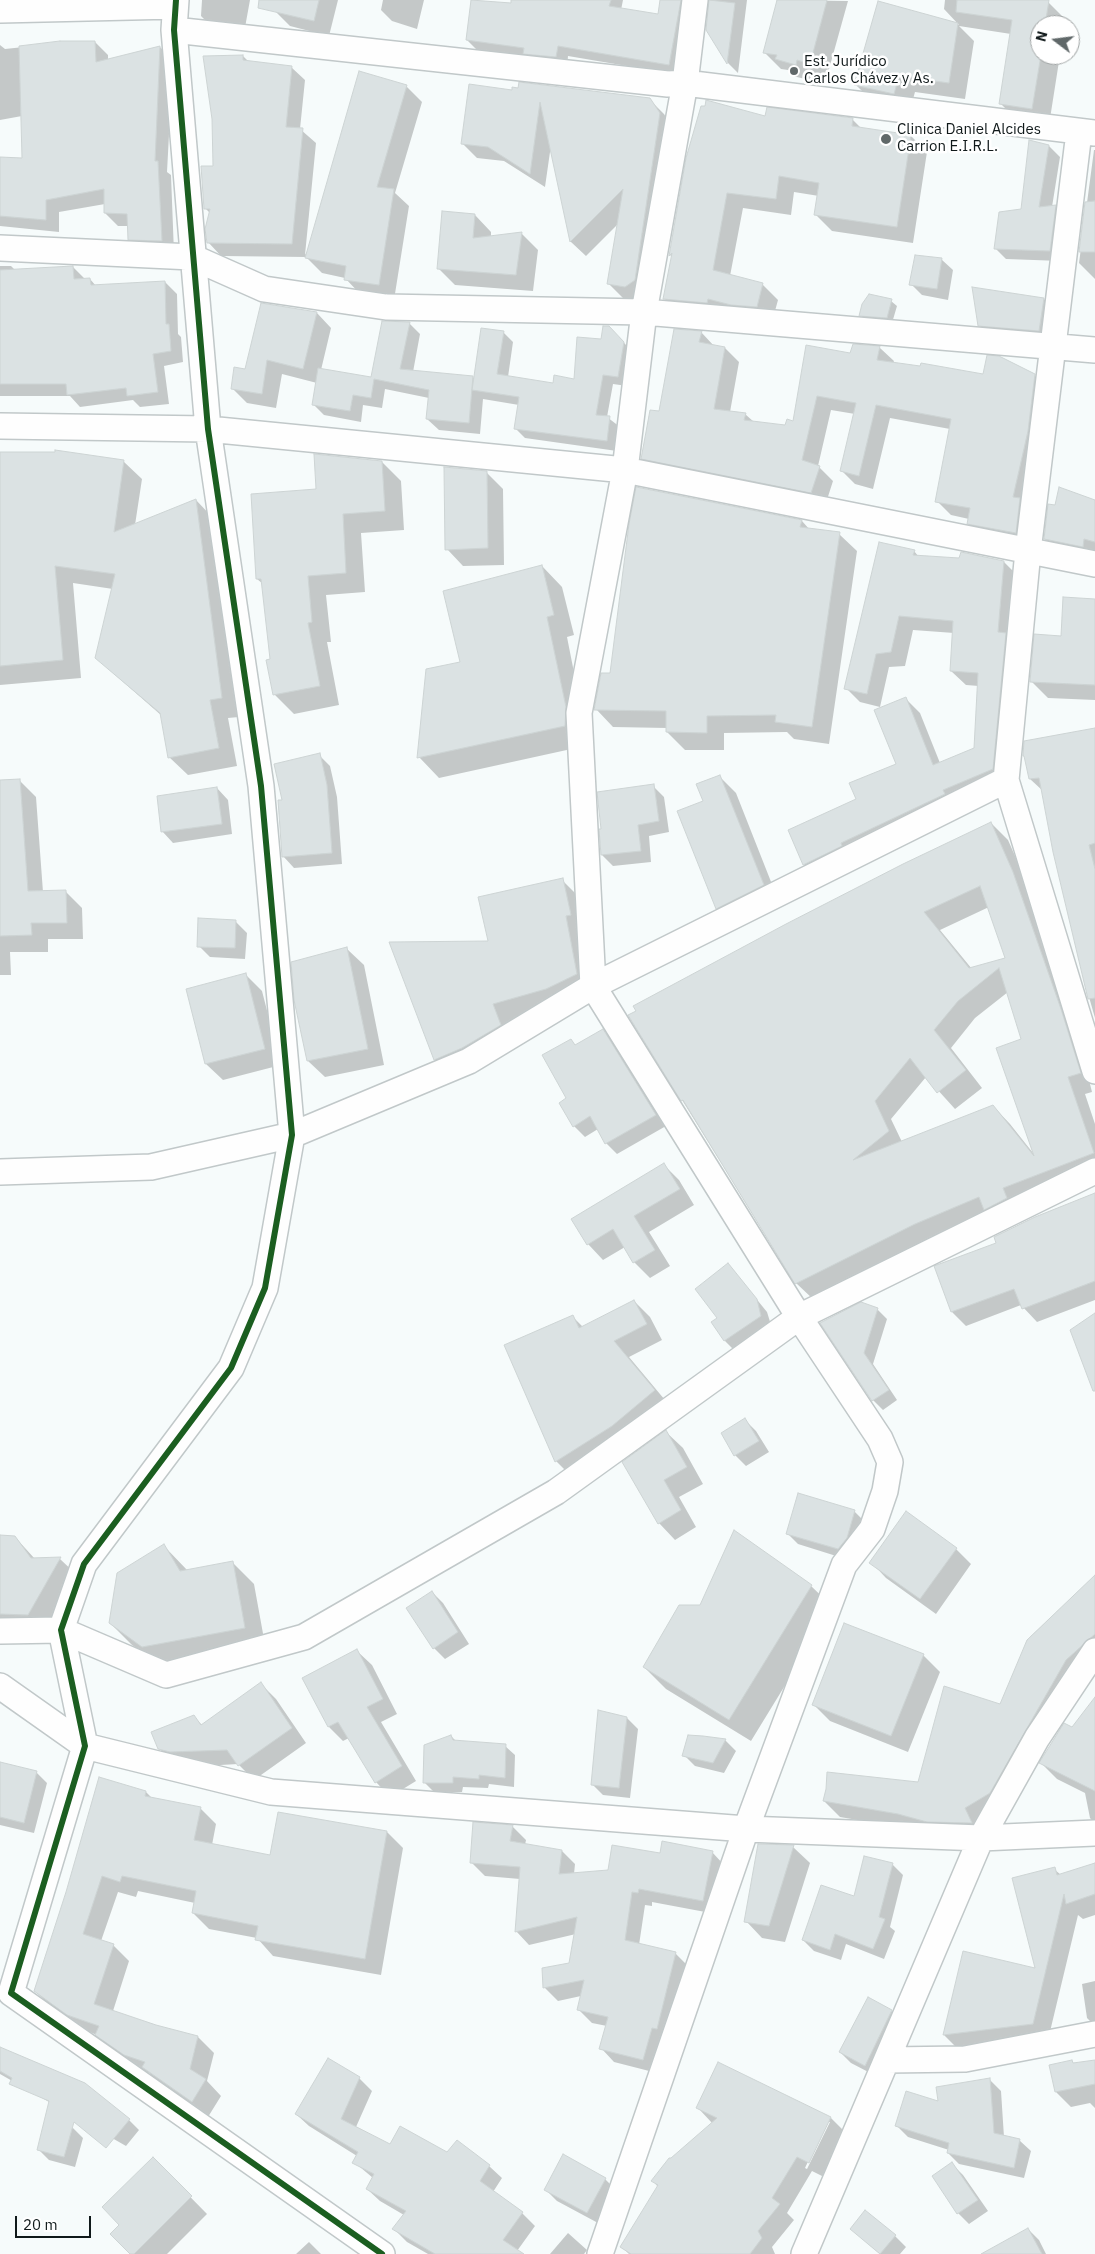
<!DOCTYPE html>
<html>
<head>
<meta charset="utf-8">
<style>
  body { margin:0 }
  #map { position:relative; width:1095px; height:2254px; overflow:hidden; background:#f6fbfb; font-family:"IBM Plex Sans",sans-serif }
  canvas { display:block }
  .north { position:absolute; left:1030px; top:15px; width:50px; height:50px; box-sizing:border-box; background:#fff; border:1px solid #9fa3a3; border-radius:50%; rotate:285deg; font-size:14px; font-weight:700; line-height:20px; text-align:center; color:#10191a }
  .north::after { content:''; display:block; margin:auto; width:18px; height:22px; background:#606869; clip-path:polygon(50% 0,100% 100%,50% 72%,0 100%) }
  .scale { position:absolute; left:15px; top:2216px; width:76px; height:22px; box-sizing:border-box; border:2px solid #10191a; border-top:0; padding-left:6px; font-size:15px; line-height:18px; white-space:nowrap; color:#10191a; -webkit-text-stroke:4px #fff; paint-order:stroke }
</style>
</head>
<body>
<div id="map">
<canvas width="1095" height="2254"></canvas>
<div class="north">N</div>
<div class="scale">20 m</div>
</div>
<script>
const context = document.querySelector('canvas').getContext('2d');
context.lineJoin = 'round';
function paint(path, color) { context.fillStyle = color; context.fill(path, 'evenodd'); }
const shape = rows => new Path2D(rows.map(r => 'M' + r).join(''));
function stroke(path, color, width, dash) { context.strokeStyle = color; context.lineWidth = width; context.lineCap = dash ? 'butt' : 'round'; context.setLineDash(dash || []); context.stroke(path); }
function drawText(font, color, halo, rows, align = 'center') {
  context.font = font + ' "IBM Plex Sans",sans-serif'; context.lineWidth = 5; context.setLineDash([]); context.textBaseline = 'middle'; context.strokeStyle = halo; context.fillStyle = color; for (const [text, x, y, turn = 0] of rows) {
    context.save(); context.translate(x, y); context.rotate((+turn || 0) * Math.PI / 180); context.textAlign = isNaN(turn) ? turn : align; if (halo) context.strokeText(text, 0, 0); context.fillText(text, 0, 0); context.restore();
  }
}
const shadow = shape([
  [202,0,250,0,244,33,216,31,201,16],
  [278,0,338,0,329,36,290,26,275,11],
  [383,0,424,0,417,29,392,21,381,10],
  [513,0,623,0,621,10,659,15,662,0,697,0,680,75,568,56,567,68,529,57,478,51,467,40,512,5],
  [709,0,747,0,738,73,728,63,707,30],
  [779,0,848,1,826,80,814,76,813,81,793,76,788,70,781,69,765,53],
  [945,0,1033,0,1048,2,1065,19,1064,25,1040,25,1040,55,1060,55,1049,125,1017,120,1000,103,1011,34,959,26,974,41,965,99,915,92,910,110,872,101,855,84,879,2,959,25,944,9],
  [95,42,108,55,108,61,160,47,173,60,167,172,171,175,174,253,142,252,129,239,129,226,118,226,105,213,105,204,59,212,59,232,0,226,0,158,23,160,22,116,0,120,0,45,5,49,61,43],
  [243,56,249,62,291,67,305,80,300,129,316,143,305,255,406,86,422,102,395,193,409,206,394,300,361,295,345,278,322,273,306,257,221,256,208,242,210,213,205,208],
  [519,89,649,99,664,114,674,129,640,301,623,298,609,284,619,223,586,256,571,242,551,145,545,187,504,161,477,158,462,143,513,92],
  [766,118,852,119,862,129,911,136,927,152,913,243,832,231,816,215,819,196,794,192,791,215,743,208,730,276,762,284,778,300,772,322,681,315,665,299,673,258,670,255,687,159],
  [1049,146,1060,157,1052,207,1055,207,1066,218,1061,261,1006,259,995,248,1022,210],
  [1094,150,1095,150,1095,279,1079,263],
  [475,215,491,232,491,237,522,234,538,250,533,291,455,285,438,268],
  [941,259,953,270,948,300,922,295,911,284],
  [0,266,11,266,15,270,73,267,86,280,90,279,96,286,165,282,177,294,178,334,181,337,183,362,164,366,169,404,140,407,133,400,80,407,70,396,0,396],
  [1044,299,1060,316,1055,347,996,342,979,325],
  [891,301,897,306,892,323,866,320,861,315],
  [262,304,317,313,331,328,321,370,372,378,409,323,420,334,413,372,473,377,475,380,503,332,513,342,508,377,554,384,575,380,602,340,619,337,633,353,627,386,613,384,607,417,620,427,617,451,525,438,515,428,519,405,483,399,480,434,439,430,427,419,429,398,385,389,382,408,363,405,361,422,324,415,313,404,317,383,282,374,276,408,247,403,232,388,246,370],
  [701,332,715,347,725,348,739,362,730,412,745,414,754,422,786,426,794,422,851,354,880,348,894,361,893,364,984,376,1034,375,1048,389,1029,547,982,537,968,523,969,519,951,515,937,501,950,429,890,418,873,489,855,484,841,470,855,414,831,410,818,466,833,481,825,506,656,472,642,458,660,413],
  [0,453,123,461,142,479,135,525,196,500,214,519,239,717,228,718,237,766,188,775,169,757,162,716,96,658,113,589,73,583,81,678,0,685],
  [382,462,401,481,404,530,361,533,365,592,326,595,331,642,327,642,339,705,294,714,274,694,263,584,257,579,318,490],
  [486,472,503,489,504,565,463,566,447,549],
  [637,488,802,521,810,530,839,534,857,551,829,744,794,739,787,732,724,733,724,750,685,750,667,732,667,728,613,727,596,709,611,675],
  [1095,501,1095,562,1062,555,1045,539,1056,507],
  [914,551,919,557,1004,562,1018,576,1006,783,818,879,804,864,858,800,897,764,906,699,920,713,940,763,975,749,979,686,966,685,951,671,954,633,913,630,905,666,889,667,880,707,860,702,846,688],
  [542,566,562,587,574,635,567,637,583,718,585,746,439,778,419,757,462,663],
  [1095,600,1095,700,1048,698,1031,681,1062,637],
  [1095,730,1095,1018,1085,983,1043,791,1030,779],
  [319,755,330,766,337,797,342,864,294,868,283,856,284,801],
  [719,776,736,793,779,902,734,924,717,908,705,802],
  [19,780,36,797,43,892,66,892,82,908,83,939,48,939,48,952,10,952,11,975,0,975,0,782],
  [653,786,664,797,669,832,649,836,651,862,613,866,602,855,601,831],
  [217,788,228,800,232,834,173,843,162,831],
  [991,823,1008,840,1030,890,1095,1082,1090,1084,1092,1092,1085,1094,1095,1124,1095,1176,814,1300,796,1283,682,1100],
  [989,907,1006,959,972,969,940,930],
  [1008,992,1023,1040,1033,1153,1010,1124,993,1106,902,1142,891,1119,926,1077,955,1109,982,1088,951,1048,975,1018],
  [562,880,581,899,595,993,453,1078,435,1060,490,942],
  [235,921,247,933,245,959,210,957,199,946],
  [347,949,364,965,384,1065,325,1077,308,1061],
  [246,975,262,991,281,1065,223,1080,206,1064,188,989],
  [603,1031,614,1042,666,1126,617,1154,606,1143,598,1129,585,1137,574,1126,568,1099,571,1040,576,1046],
  [664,1165,679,1180,694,1205,649,1232,670,1266,650,1278,634,1262,625,1247,603,1260,588,1244,573,1219],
  [1095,1194,1095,1300,1037,1322,1021,1305,966,1326,952,1312,936,1267,998,1244],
  [728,1264,767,1312,772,1328,736,1352,725,1341,713,1322,719,1318],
  [634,1301,650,1317,662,1340,629,1357,670,1406,572,1477,556,1461,505,1346,572,1316,583,1327],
  [877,1309,887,1319,873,1364,897,1400,883,1410,873,1400,822,1323],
  [745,1420,756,1431,769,1452,746,1466,735,1455],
  [666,1432,683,1448,703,1484,679,1497,696,1527,675,1540,659,1523],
  [854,1511,865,1522,849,1560,798,1544,787,1533],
  [907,1513,956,1549,971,1564,936,1614,886,1578,871,1562],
  [0,1537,15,1537,35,1559,60,1559,77,1575,45,1631,0,1629],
  [164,1546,188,1571,232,1562,254,1584,266,1650,165,1669,132,1645,110,1623],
  [1095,1577,1095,1664,987,1839,915,1830,840,1817,824,1801,919,1783,1000,1705,1030,1637],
  [811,1586,833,1607,751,1741,666,1689,644,1667,701,1606],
  [432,1592,443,1603,469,1644,445,1659,434,1648],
  [357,1651,372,1665,397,1714,381,1722,416,1781,390,1797,376,1782,349,1738,343,1741,329,1727,304,1678],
  [923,1655,940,1672,908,1752,830,1721,813,1704],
  [261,1684,276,1699,306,1743,254,1780,238,1764,186,1767,174,1764,159,1748,194,1717,202,1725],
  [1095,1699,1095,1824,1090,1818,1085,1793,1057,1779,1041,1763,1072,1728],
  [627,1718,638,1729,630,1798,603,1795,592,1784],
  [451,1736,456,1741,505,1746,515,1755,514,1787,489,1784,488,1788,463,1787,462,1792,434,1792,424,1782],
  [725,1740,736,1751,724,1773,695,1766,684,1755],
  [0,1763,36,1772,47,1783,34,1833,0,1825],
  [146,1792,153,1799,200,1808,216,1824,212,1845,271,1856,279,1814,387,1832,403,1848,381,1975,273,1956,257,1938,209,1929,193,1913,195,1903,138,1891,136,1897,118,1892,101,1941,113,1945,129,1961,113,2011,156,2026,198,2037,214,2053,207,2081,221,2096,208,2117,159,2083,149,2073,141,2070,113,2051,97,2035,84,2030,51,2007,35,1991],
  [512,1826,526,1840,525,1845,562,1851,575,1864,574,1874,609,1871,661,1854,712,1852,725,1866,716,1914,652,1902,652,1906,645,1905,639,1945,676,1954,689,1967,657,2073,614,2062,601,2048,607,2026,592,2023,578,2009,581,1996,558,2001,545,1988,543,1969,570,1964,576,1934,529,1945,516,1931,520,1879,485,1876,471,1862],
  [793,1847,810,1863,785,1942,762,1938,746,1921],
  [892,1864,903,1875,890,1927,895,1931,884,1959,846,1944,841,1960,814,1951,803,1940],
  [1095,1865,1095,1915,1083,1919,1078,1915,1048,2040,959,2050,944,2035,1037,1970,1054,1869,1061,1875],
  [1095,1981,1095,2026,1087,2018,1082,1984],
  [891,2011,902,2022,876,2076,851,2063,840,2052],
  [0,2049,129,2120,139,2130,126,2146,0,2074],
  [1095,2061,1095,2108,1090,2103,1071,2107,1056,2092,1072,2062,1075,2064],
  [359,2078,372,2091,356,2127,391,2146,448,2154,489,2166,502,2178,493,2192,522,2213,535,2226,517,2251,522,2254,428,2254,407,2242,394,2229,404,2215,380,2201,367,2189,373,2178,354,2162,357,2156,309,2126,296,2114],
  [990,2080,1001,2091,1004,2137,1019,2140,1031,2151,1024,2178,959,2164,948,2153,949,2150,908,2137,897,2126,939,2102],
  [698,2108,831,2118,846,2133,824,2177,812,2171,787,2213,794,2220,772,2247,775,2254,629,2254,622,2247,658,2187,653,2181,672,2160,713,2124],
  [827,2122,830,2122,807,2169,805,2168],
  [72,2127,83,2138,75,2167,49,2160,38,2149],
  [153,2159,207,2214,167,2254,132,2254,121,2225],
  [952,2164,963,2175,988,2211,969,2224,958,2213],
  [605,2179,616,2190,598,2223,557,2201,546,2190],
  [851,2229,895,2236,906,2247,900,2254,880,2254],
  [1028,2229,1039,2240,1046,2254,1005,2254],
  [568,2233,587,2250,584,2254,550,2254],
  [309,2242,321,2254,296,2254]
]);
const building = shape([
  [259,0,319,0,314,21,258,8,259,0],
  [471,0,511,3,511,0,611,0,609,6,658,14,660,0,681,0,669,65,558,46,556,57,523,54,524,48,466,40,471,0],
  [709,0,735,3,727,64,706,30,709,0],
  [777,0,827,0,810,64,797,60,796,65,775,59,777,55,763,53,777,0],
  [957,0,1049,0,1045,25,1040,25,1041,55,1032,109,999,104,1012,20,956,12,957,0],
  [878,1,958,23,949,83,899,76,894,94,854,85,878,1],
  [60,41,95,41,96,62,160,46,155,161,158,161,162,241,128,240,127,214,104,213,104,189,46,200,46,220,0,216,0,157,22,158,19,46,60,41],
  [243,55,243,60,292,66,286,127,303,128,292,244,207,243,205,229,210,209,204,209,201,166,213,166,212,119,203,56,243,55],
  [359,71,407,85,377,187,394,189,379,285,344,280,346,266,305,258,359,71],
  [519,82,650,98,660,113,635,280,625,287,607,284,623,189,570,242,540,102,530,174,488,147,461,144,469,84,512,90,512,87,518,88,519,82],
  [706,100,765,116,767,107,853,118,852,126,911,135,897,227,814,215,819,183,779,176,776,199,727,193,713,270,763,283,757,307,731,305,708,299,707,303,663,299,672,253,669,256,686,158,701,106,705,106,706,100],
  [1029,140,1049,145,1039,207,1056,205,1050,251,994,249,999,212,1021,209,1029,140],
  [1095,201,1095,252,1079,252,1085,202,1095,201],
  [442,211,475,214,473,238,522,232,516,275,437,269,442,211],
  [915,255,942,258,937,289,909,285,915,255],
  [73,266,74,279,90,278,91,285,165,281,166,324,169,324,171,351,153,354,158,392,127,396,126,388,67,395,66,384,0,384,0,270,73,266],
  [972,287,1044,298,1039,331,978,326,972,287],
  [869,294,892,299,887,318,859,316,862,304,869,294],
  [261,303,317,312,303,369,267,360,262,394,231,389,234,367,245,369,261,303],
  [382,321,410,322,400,369,473,376,469,423,426,419,429,390,374,379,371,398,353,395,350,411,312,405,318,368,371,377,382,321],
  [603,326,609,326,624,342,618,377,603,375,596,415,610,416,607,441,514,429,519,397,472,390,481,328,504,331,497,374,553,383,554,375,574,379,577,337,601,339,603,326],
  [674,329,702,331,699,342,725,347,714,409,746,413,744,420,785,425,787,419,793,421,806,345,850,353,853,344,880,346,877,360,920,366,921,363,983,374,987,355,999,356,1035,374,1028,431,1013,497,1020,498,1016,533,967,524,970,508,935,502,951,419,876,405,859,476,840,471,856,403,817,396,802,460,820,466,811,493,641,459,650,410,659,411,674,329],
  [55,450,124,460,114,532,196,499,222,698,210,700,219,748,168,758,160,713,95,658,115,574,55,566,63,660,0,666,0,452,55,452,55,450],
  [314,454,382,461,385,511,343,514,346,573,308,576,312,622,308,623,320,686,273,695,266,660,270,659,261,579,256,579,251,494,316,489,314,454],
  [444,467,487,471,488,548,445,550,444,467],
  [636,487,802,520,800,527,840,532,812,727,775,722,776,715,707,716,707,733,666,732,666,711,594,710,601,673,610,673,629,524,636,487],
  [1059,487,1095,500,1095,542,1084,539,1083,547,1044,539,1048,504,1055,505,1059,487],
  [879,542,915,550,913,555,959,558,961,552,1004,561,998,632,1006,633,993,769,943,790,945,794,841,843,842,846,803,865,788,830,856,799,849,783,896,764,874,710,906,697,933,765,974,748,978,673,950,671,953,621,899,616,891,652,876,654,867,694,844,689,879,542],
  [542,565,554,615,547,617,566,707,565,726,417,758,426,669,460,662,443,591,542,565],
  [1063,597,1095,599,1095,685,1030,682,1034,634,1061,636,1063,597],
  [1095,728,1095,843,1089,845,1095,869,1095,998,1088,999,1053,852,1039,778,1029,779,1024,756,1023,756,1024,741,1095,728],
  [320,753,327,785,332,853,282,857,278,800,282,800,274,764,320,753],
  [720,775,764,885,716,909,677,811,703,801,696,784,720,775],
  [20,779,28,891,66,890,67,923,31,923,32,935,0,936,0,780,20,779],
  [654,784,659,821,638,825,641,851,601,855,599,829,601,829,597,792,654,784],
  [217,787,222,824,161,832,157,796,217,787],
  [991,822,1013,872,1061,1009,1081,1073,1068,1077,1094,1153,1003,1188,1007,1198,984,1210,979,1197,915,1224,795,1284,683,1100,681,1101,628,1015,636,1011,633,1006,786,924,903,864,991,822],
  [980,886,1005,958,969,968,924,912,980,886],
  [999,968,1021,1039,996,1048,1034,1156,993,1105,853,1160,889,1131,875,1101,910,1058,937,1093,966,1070,934,1030,958,1001,999,968],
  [563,878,571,915,566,916,577,974,546,989,493,1004,501,1025,462,1048,434,1060,389,942,488,941,478,897,563,878],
  [198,918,236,920,235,948,197,947,198,918],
  [347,947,368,1049,307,1061,294,1000,291,962,347,947],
  [246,973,265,1049,205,1064,186,989,246,973],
  [603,1029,656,1115,605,1144,590,1116,573,1127,559,1103,566,1098,542,1055,571,1039,575,1045,603,1029],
  [664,1163,680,1189,634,1216,655,1250,633,1263,613,1229,587,1245,571,1219,664,1163],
  [1095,1193,1095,1281,1022,1309,1014,1289,951,1312,934,1266,996,1243,994,1237,1035,1217,1095,1193],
  [728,1263,757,1299,761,1316,724,1341,711,1322,717,1318,695,1289,728,1263],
  [634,1300,647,1324,614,1341,655,1390,612,1426,555,1462,504,1345,573,1315,579,1328,634,1300],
  [861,1302,878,1308,864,1353,889,1390,872,1401,820,1323,861,1302],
  [1095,1313,1095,1391,1093,1391,1070,1330,1095,1313],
  [745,1418,759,1441,734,1456,721,1433,745,1418],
  [666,1430,687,1467,664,1480,681,1510,658,1524,622,1462,666,1430],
  [798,1493,855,1510,847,1538,838,1549,786,1534,798,1493],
  [906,1511,957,1548,920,1599,869,1563,906,1511],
  [734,1530,812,1585,729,1720,643,1667,679,1605,700,1605,734,1530],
  [0,1535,15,1536,31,1558,61,1557,28,1615,0,1614,0,1535],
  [164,1544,180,1571,233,1561,245,1628,142,1647,109,1623,117,1573,164,1544],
  [1095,1575,1095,1634,1066,1660,990,1793,965,1808,972,1823,927,1822,898,1814,823,1801,826,1789,827,1772,918,1782,944,1686,1000,1704,1027,1640,1095,1575],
  [432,1591,458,1632,433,1649,406,1608,432,1591],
  [844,1623,924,1654,891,1736,812,1705,844,1623],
  [357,1649,383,1699,367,1707,402,1766,375,1783,338,1722,328,1727,302,1678,357,1649],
  [261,1682,292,1728,238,1766,227,1750,170,1752,158,1749,151,1732,194,1715,201,1725,261,1682],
  [1095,1697,1095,1791,1039,1763,1064,1723,1072,1727,1095,1697],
  [598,1710,627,1717,619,1788,591,1785,598,1710],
  [451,1735,453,1740,506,1744,505,1778,479,1775,479,1779,453,1777,453,1783,423,1783,424,1745,451,1735],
  [688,1735,703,1736,726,1739,713,1763,682,1756,688,1735],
  [0,1762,37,1771,24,1823,0,1817,0,1762],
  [99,1777,146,1791,145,1796,201,1807,194,1840,270,1855,278,1812,387,1831,365,1959,255,1940,258,1926,192,1913,196,1891,122,1876,120,1882,102,1876,83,1934,114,1944,94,2004,156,2025,198,2036,190,2069,206,2079,192,2102,142,2067,145,2062,124,2055,95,2035,99,2026,67,2015,34,1991,66,1892,99,1777],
  [473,1822,513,1825,510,1841,562,1850,559,1874,608,1870,612,1845,660,1853,662,1841,713,1851,703,1901,639,1889,638,1893,632,1892,625,1940,676,1952,657,2029,652,2028,643,2060,599,2049,608,2017,577,2010,584,1980,543,1988,542,1968,569,1963,577,1917,515,1932,520,1867,470,1863,473,1822],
  [758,1844,794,1845,769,1926,744,1922,758,1844],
  [864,1856,893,1863,879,1917,885,1919,873,1949,835,1934,830,1950,802,1940,821,1885,854,1896,864,1856],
  [1095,1863,1095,1894,1066,1904,1064,1894,1033,2024,943,2035,963,1951,1035,1968,1012,1878,1055,1867,1057,1875,1095,1863],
  [868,1997,892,2010,865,2066,839,2052,868,1997],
  [0,2047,85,2083,130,2119,106,2148,74,2122,64,2157,37,2150,49,2101,9,2084,12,2078,0,2071,0,2047],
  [328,2058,360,2077,341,2119,390,2144,400,2126,447,2152,457,2140,490,2165,480,2181,523,2212,503,2240,524,2254,435,2254,392,2229,406,2211,366,2189,374,2174,352,2163,358,2152,295,2114,328,2058],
  [1072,2060,1073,2063,1095,2060,1095,2084,1055,2092,1049,2065,1072,2060],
  [718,2062,831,2117,809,2163,797,2157,772,2198,780,2204,758,2231,762,2238,750,2254,631,2254,620,2247,658,2185,651,2181,669,2158,671,2158,717,2118,696,2108,718,2062],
  [990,2078,994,2133,1020,2139,1014,2168,947,2153,949,2143,895,2126,906,2091,938,2101,936,2087,990,2078],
  [563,2154,606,2178,587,2213,544,2190,563,2154],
  [153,2157,192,2196,134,2254,130,2254,110,2234,119,2225,102,2207,153,2157],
  [952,2162,978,2200,957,2214,932,2176,952,2162],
  [865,2210,896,2235,880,2254,850,2229,865,2210],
  [1028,2228,1042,2254,981,2254,1028,2228]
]);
const minor = shape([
  [176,0,174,30,208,429,261,786,292,1135,265,1288,231,1368,84,1564,61,1630,85,1746,11,1993,382,2254],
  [0,10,175,6],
  [174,30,668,84,685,83,1095,133],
  [1079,132,1028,551,1006,780,1095,1071],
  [0,248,192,257,264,289,386,307,644,312,1095,350],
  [0,426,208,429,625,470,1095,564],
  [0,1172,151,1167,292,1135,469,1061,593,986,1006,780],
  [0,1631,61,1630,166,1675,304,1637,556,1492,799,1317,1095,1171],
  [0,1686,85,1746,271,1792,746,1829,981,1838,1095,1833],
  [887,2060,965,2059,1095,2034],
  [600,2254,746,1829,844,1565,872,1529,885,1491,890,1462,880,1439,799,1317,593,986,579,713,625,470,644,312,685,83,695,0],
  [804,2254,981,1838,1037,1738,1095,1651]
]);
const cycleway = shape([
  [176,0,174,30,208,429,261,786,292,1135,265,1288,231,1368,84,1564,61,1630,85,1746,11,1993,382,2254]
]);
const markers = [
  [794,71,5,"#606869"],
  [886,139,6,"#606869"]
];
const poiNames = [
  ["Est. Jurídico",804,62],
  ["Carlos Chávez y As.",804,79],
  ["Clinica Daniel Alcides",897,130],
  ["Carrion E.I.R.L.",897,147]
];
paint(shadow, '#0003');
paint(building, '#dbe2e3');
stroke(building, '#cdd4d4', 1);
stroke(minor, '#c1c8c9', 28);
stroke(minor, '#fefefe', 25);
stroke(cycleway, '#1b5e20', 6);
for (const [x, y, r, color] of markers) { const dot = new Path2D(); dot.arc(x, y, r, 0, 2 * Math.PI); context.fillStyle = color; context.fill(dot); stroke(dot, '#fff', 2); }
drawText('15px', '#10191a', '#fff', poiNames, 'left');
</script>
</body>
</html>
